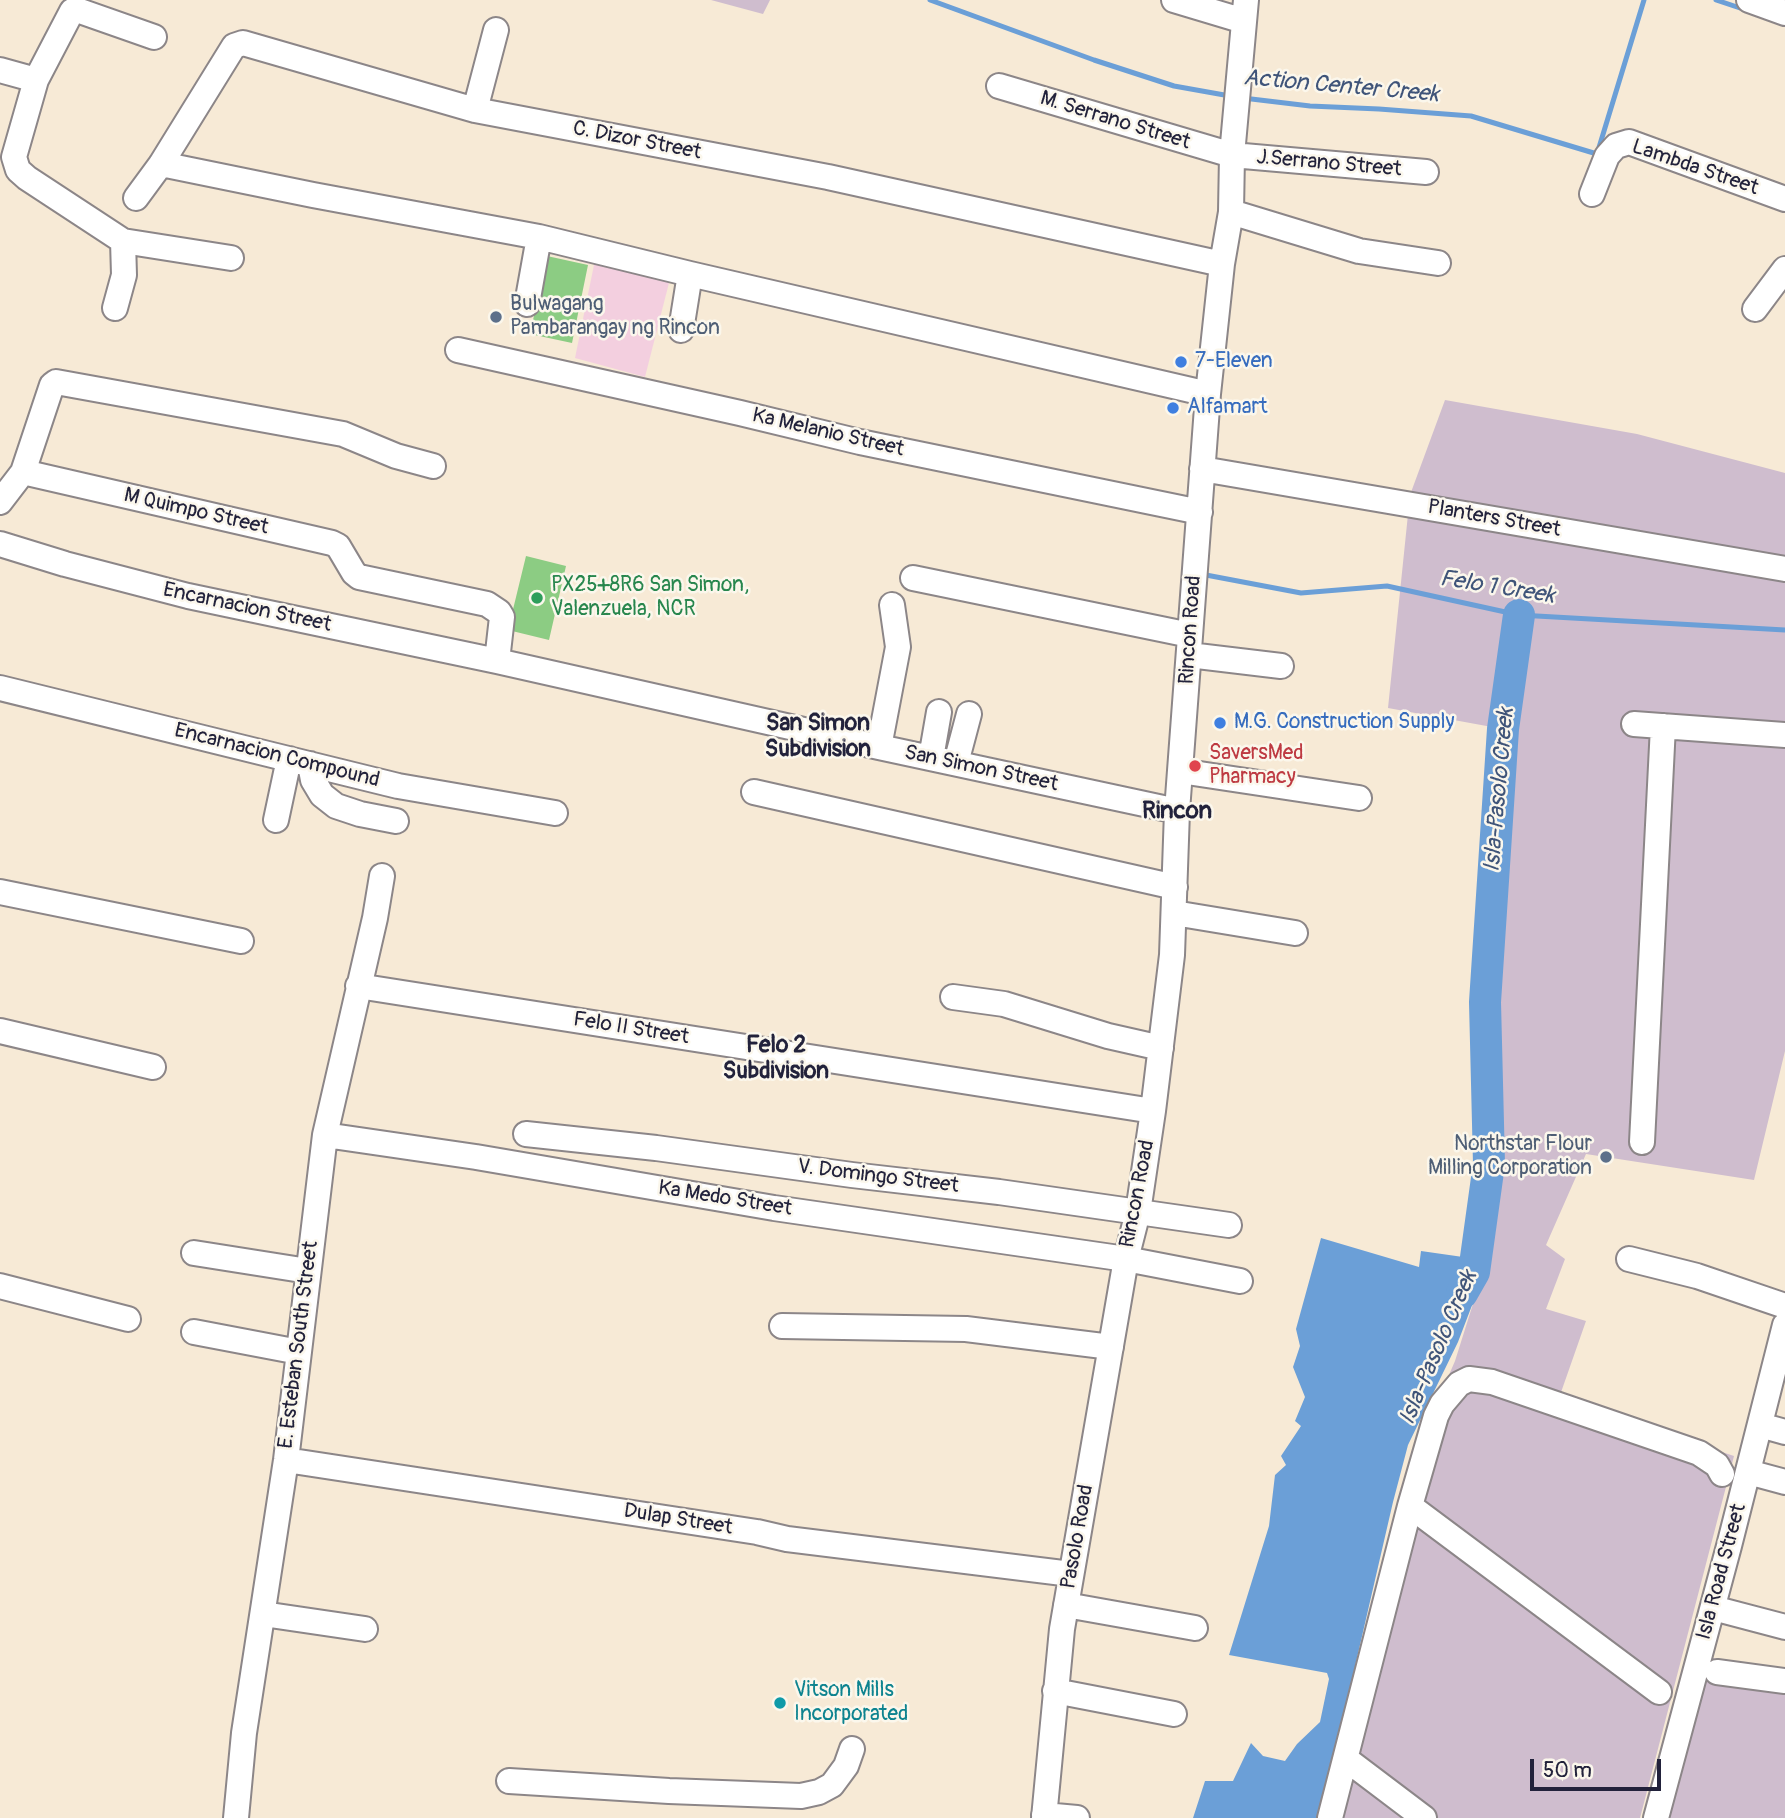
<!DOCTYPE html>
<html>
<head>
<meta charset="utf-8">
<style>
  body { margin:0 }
  #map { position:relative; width:1785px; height:1818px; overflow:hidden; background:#f7ead6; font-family:Pangolin,sans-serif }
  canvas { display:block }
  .scale { position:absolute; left:1530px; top:1759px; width:131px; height:32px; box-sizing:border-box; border:4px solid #22223b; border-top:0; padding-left:9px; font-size:21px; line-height:24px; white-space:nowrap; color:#22223b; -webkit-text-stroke:5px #fbf7ec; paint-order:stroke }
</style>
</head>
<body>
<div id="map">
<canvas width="1785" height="1818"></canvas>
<div class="scale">50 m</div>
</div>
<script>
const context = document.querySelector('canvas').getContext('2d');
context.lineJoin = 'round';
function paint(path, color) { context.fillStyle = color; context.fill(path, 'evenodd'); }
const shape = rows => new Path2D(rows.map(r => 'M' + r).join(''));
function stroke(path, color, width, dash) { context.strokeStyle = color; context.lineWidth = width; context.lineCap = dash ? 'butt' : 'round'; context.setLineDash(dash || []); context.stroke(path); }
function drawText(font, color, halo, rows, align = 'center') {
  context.font = font + ' Pangolin,sans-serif'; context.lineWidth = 5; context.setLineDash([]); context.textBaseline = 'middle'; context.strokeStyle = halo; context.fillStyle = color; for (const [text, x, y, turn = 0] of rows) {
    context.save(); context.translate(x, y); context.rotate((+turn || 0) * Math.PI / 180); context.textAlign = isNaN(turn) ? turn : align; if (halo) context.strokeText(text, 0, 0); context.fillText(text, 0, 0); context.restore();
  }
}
const built = shape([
  [595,260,671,275,645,377,575,358]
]);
const industrial = shape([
  [711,0,770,0,763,14],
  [1445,400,1637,434,1785,473,1785,1051,1754,1180,1586,1154,1546,1245,1565,1259,1546,1309,1586,1321,1559,1398,1734,1456,1640,1818,1322,1818,1439,1398,1455,1361,1495,1234,1497,1136,1484,1049,1485,983,1503,729,1388,708,1410,495],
  [1708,1657,1785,1672,1785,1818,1666,1818]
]);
const green = shape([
  [547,256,588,265,572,343,530,334],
  [526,556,566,566,549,640,508,630]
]);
const water = shape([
  [1321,1238,1419,1267,1421,1251,1470,1258,1476,1255,1484,1260,1479,1287,1458,1342,1408,1445,1393,1502,1320,1818,1193,1818,1205,1781,1233,1781,1251,1743,1263,1756,1285,1761,1297,1744,1320,1722,1329,1679,1327,1673,1229,1655,1269,1526,1275,1475,1286,1465,1281,1456,1301,1426,1295,1421,1305,1397,1293,1367,1300,1346,1296,1329]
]);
const stream = shape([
  [930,0,1094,60,1174,86,1230,96],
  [1716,0,1746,10],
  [1243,98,1310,106,1379,109,1471,116,1597,154,1644,0],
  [1206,575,1301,593,1387,586,1519,615,1785,630]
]);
const river = shape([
  [1462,1293,1474,1272,1489,1164,1485,1002,1503,729,1519,615]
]);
const minor = shape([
  [1174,0,1244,21],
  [1749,0,1785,13],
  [0,70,36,80],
  [999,86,1232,155,1426,172],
  [475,110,496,30],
  [161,164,313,195,539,237,690,274,1208,394],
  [1592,194,1607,156,1616,146,1629,142,1785,199],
  [136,198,161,164,234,46,243,43,475,110,828,177,1222,264],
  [1231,212,1359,251,1438,263],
  [123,241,231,258],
  [527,304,539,237],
  [115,308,124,275,123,241,27,178,18,170,14,157,36,80,72,11,77,10,154,37],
  [1755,309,1785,269],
  [681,330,690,274],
  [458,350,740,413,860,442,1200,512],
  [1202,469,1785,569],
  [23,472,332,543,338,546,354,573,359,577,487,604,499,612,502,617,497,661],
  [0,502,23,472,52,385,56,382,343,434,396,456,433,466],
  [0,544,65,564,188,596,497,661,879,747,1177,811],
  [913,578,1190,635],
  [1189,655,1281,666],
  [0,688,398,786,555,813],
  [1634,724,1785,735],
  [879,747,898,647,892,605],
  [931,758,939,712],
  [956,763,969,714],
  [310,764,313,780,322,795,336,806,360,814,396,821],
  [1180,771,1359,798],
  [754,792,1175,887],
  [276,820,289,759],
  [0,892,241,941],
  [1174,913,1295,933],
  [358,986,1153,1111],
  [953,997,1004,1004,1108,1036,1161,1048],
  [0,1031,153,1067],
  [526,1134,656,1148,852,1175,999,1192,1229,1225],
  [325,1135,476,1157,774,1208,1126,1259,1240,1281],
  [1642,1142,1663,726],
  [194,1253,308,1271],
  [1629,1259,1697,1276,1785,1306],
  [0,1286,128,1319],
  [782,1326,966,1329,1111,1347],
  [194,1332,299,1352],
  [1760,1425,1785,1432],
  [286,1460,757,1532,787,1539,1071,1574],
  [1748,1472,1785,1482],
  [1410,1506,1659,1692],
  [1066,1605,1195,1628],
  [1713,1608,1785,1627],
  [263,1614,365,1629],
  [1717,1672,1785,1681],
  [1055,1691,1174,1714],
  [1346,1759,1424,1818],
  [509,1781,669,1791,801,1796,819,1792,832,1785,846,1766,852,1749],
  [1044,1815,1077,1818],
  [236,1818,244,1733,286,1460,325,1135,375,918,382,876],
  [1044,1818,1062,1629,1126,1259,1138,1212,1153,1111,1172,955,1177,811,1208,394,1222,264,1231,212,1232,155,1246,0],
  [1330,1818,1410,1506,1436,1416,1442,1404,1459,1384,1469,1379,1492,1382,1699,1453,1717,1465,1722,1474],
  [1656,1818,1729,1546,1785,1325]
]);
const markers = [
  [496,317,7,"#5c6f8a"],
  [1181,362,7,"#3f7fe0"],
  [1173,408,7,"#3f7fe0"],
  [537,598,7,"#2e9e5b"],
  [1220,723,7,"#3f7fe0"],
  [1195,766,7,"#e0444e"],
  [1606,1157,7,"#5c6f8a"],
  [780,1703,7,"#0f9aa8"]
];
const streetNames = [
  ["M. Serrano Street",1115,121,17],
  ["C. Dizor Street",637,141,11],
  ["J.Serrano Street",1329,164,5],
  ["Lambda Street",1695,168,19],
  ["Ka Melanio Street",828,433,13],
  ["M Quimpo Street",196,512,13],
  ["Planters Street",1494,519,10],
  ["Encarnacion Street",247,608,12],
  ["Rincon Road",1191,630,-86],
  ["Encarnacion Compound",277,756,14],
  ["San Simon Street",981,769,12],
  ["Felo II Street",631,1029,9],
  ["V. Domingo Street",878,1177,7],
  ["Rincon Road",1138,1194,-79],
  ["Ka Medo Street",725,1199,9],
  ["E. Esteban South Street",299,1345,-83],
  ["Dulap Street",678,1520,9],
  ["Pasolo Road",1078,1537,-80],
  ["Isla Road Street",1722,1572,-75]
];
const serviceNames = [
  ["Bulwagang",510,305],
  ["Pambarangay ng Rincon",510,329],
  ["Northstar Flour",1592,1145,"right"],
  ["Milling Corporation",1592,1169,"right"]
];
const shopNames = [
  ["7-Eleven",1195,362],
  ["Alfamart",1187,408],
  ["M.G. Construction Supply",1234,723]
];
const leisureNames = [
  ["PX25+8R6 San Simon,",551,586],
  ["Valenzuela, NCR",551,610]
];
const healthNames = [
  ["SaversMed",1209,754],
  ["Pharmacy",1209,778]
];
const cultureNames = [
  ["Vitson Mills",794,1691],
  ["Incorporated",794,1715]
];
const waterNames = [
  ["Action Center Creek",1341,87,5],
  ["Felo 1 Creek",1497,588,9],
  ["Isla-Pasolo Creek",1500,790,-85],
  ["Isla-Pasolo Creek",1439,1348,-67]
];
const neighbourhoodNames = [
  ["San Simon",818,724],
  ["Subdivision",818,750],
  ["Felo 2",776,1046],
  ["Subdivision",776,1072]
];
const quarterNames = [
  ["Rincon",1177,812]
];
paint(built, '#f3cfdf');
paint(industrial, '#cfbdce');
paint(green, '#8ccc83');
paint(water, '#6b9fd7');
stroke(stream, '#6b9fd7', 5);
stroke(river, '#6b9fd7', 32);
stroke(minor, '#8c8688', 28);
stroke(minor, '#fff', 24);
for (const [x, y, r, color] of markers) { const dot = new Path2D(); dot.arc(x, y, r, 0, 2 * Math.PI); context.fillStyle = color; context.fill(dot); stroke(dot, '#fbf7ec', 2.5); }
drawText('21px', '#22223b', '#fbf7ec', streetNames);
drawText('21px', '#4e5e75', '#fbf7ec', serviceNames, 'left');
drawText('21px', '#366cbe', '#fbf7ec', shopNames, 'left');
drawText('21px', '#27864d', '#fbf7ec', leisureNames, 'left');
drawText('21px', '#be3a42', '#fbf7ec', healthNames, 'left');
drawText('21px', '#0d838f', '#fbf7ec', cultureNames, 'left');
drawText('italic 23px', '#3f5479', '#fbf7ec', waterNames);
drawText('bold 23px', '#22223b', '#fbf7ec', neighbourhoodNames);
drawText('bold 24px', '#22223b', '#fbf7ec', quarterNames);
</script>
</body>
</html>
